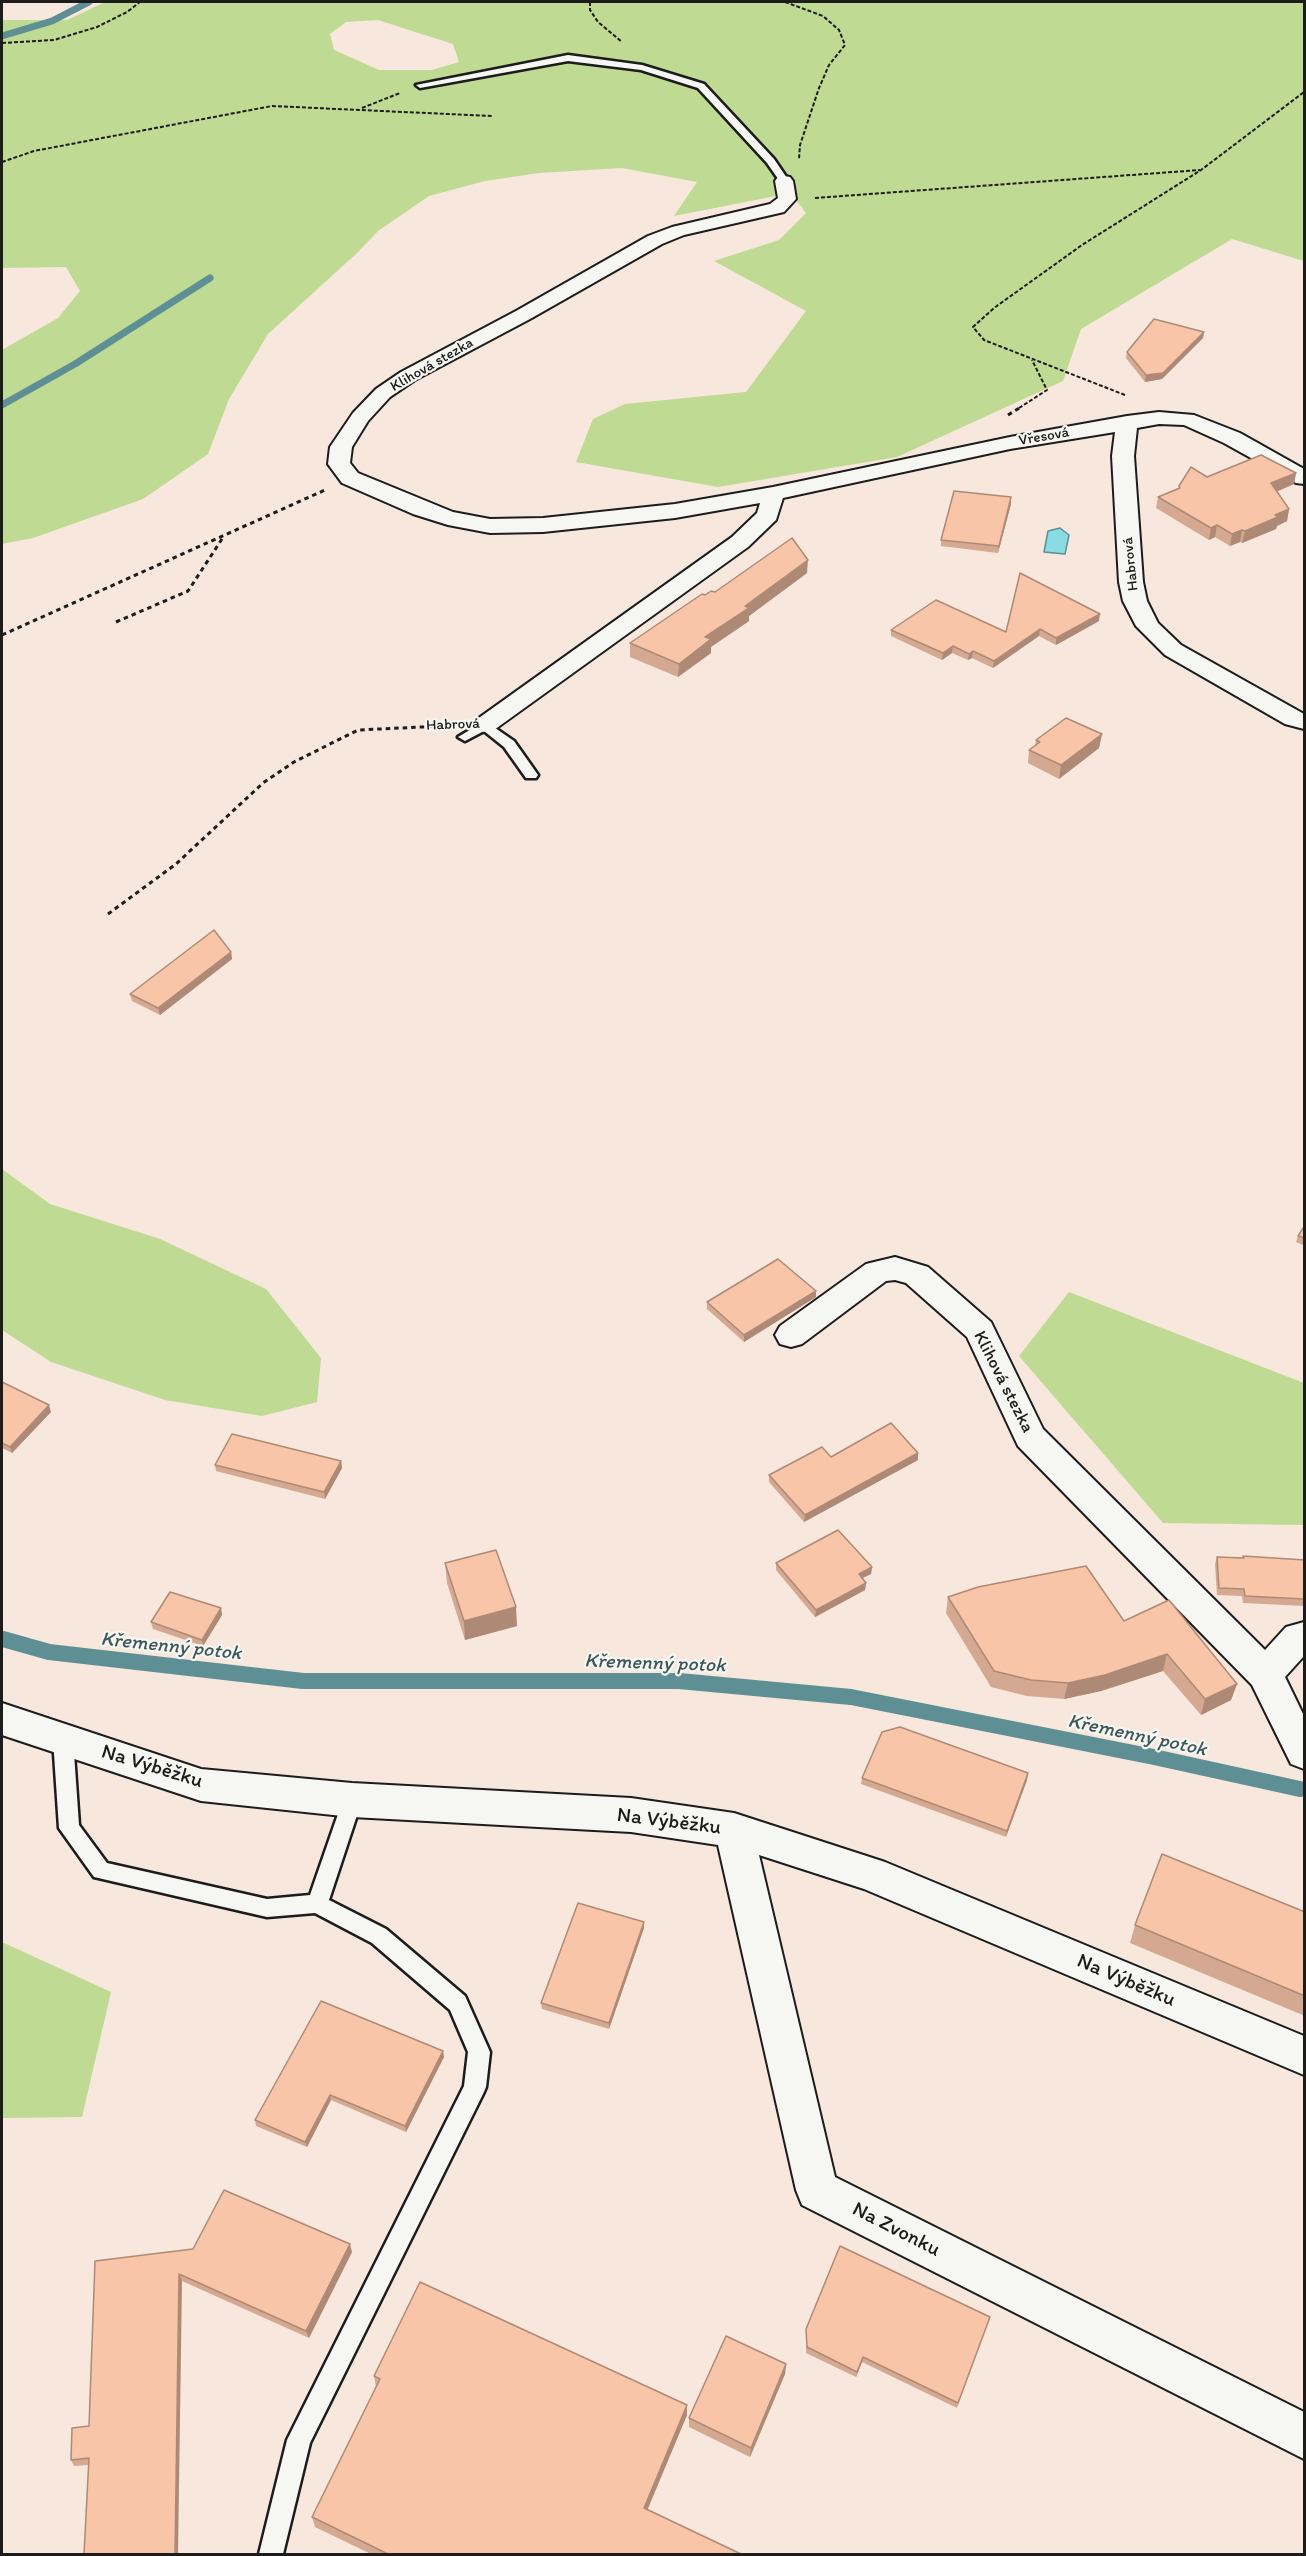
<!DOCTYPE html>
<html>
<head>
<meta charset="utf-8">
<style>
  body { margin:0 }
  #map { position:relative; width:1306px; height:2556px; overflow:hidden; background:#f7e7dc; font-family:Itim,sans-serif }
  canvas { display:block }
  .frame { position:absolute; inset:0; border:3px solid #1c1c1c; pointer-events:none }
</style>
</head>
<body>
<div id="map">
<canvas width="1306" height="2556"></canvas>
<div class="frame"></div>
</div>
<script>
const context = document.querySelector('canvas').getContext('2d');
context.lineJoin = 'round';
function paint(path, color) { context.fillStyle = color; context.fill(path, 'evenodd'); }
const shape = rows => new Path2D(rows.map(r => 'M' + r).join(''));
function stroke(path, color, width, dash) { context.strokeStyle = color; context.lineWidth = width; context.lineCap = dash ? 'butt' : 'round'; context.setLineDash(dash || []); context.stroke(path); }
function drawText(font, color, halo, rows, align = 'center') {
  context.font = font + ' Itim,sans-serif'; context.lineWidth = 4.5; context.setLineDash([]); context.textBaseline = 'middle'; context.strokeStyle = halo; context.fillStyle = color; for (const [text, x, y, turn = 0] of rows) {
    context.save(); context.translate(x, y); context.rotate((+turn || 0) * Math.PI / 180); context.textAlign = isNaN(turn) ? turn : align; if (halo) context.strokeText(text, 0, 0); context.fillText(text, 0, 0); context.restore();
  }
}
const green = shape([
  [105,2,1304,2,1304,261,1232,239,1081,329,1063,381,897,457,718,487,576,462,593,419,625,404,746,392,806,311,714,261,779,240,806,213,791,193,674,216,697,182,622,168,539,173,485,181,429,196,378,231,357,253,268,334,229,399,208,454,143,499,33,538,2,544,2,350,58,318,80,291,66,267,2,268,2,20,67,20],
  [378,20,453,44,459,62,432,70,379,70,334,50,330,34,346,22],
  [2,1169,50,1204,160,1239,266,1289,321,1358,317,1402,262,1416,165,1400,51,1362,2,1330],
  [1069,1292,1304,1383,1304,1525,1163,1523,1019,1356],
  [2,1942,111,1992,82,2117,2,2118]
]);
const water = shape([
  [1060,528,1069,535,1065,554,1044,552,1048,531,1060,528]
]);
const streamFar2 = shape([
  [2,36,52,21,89,2],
  [2,405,75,364,210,278]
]);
const streamFar1 = shape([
  [2,1639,9,1641]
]);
const stream = shape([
  [3,1639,49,1652,303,1681,679,1681,851,1697,1154,1757,1300,1789]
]);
const pathFar1 = shape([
  [590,2,590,10,598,22,622,42],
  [785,2,823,16,839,30,845,45,829,65,819,88,800,145,799,159],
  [2,43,54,40,97,27,127,12,140,2],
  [362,108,400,93],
  [2,162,34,151,272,106,492,116],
  [815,198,1200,170],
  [1125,395,984,340,973,327,994,308,1082,245,1201,170,1304,92],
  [1019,408,1047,390,1032,360]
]);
const path = shape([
  [1008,415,1021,407],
  [116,622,188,591,224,536],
  [2,635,325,490],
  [108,914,176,864,263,783,294,762,358,730,443,726]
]);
const service = shape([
  [568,55,642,65,704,84,774,159,789,181,781,183,767,163,698,88,641,70,568,61,420,88,416,85,568,55],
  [485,721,514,741,538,775,536,778,526,778,504,747,484,731,465,741,458,737,485,721],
  [63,1731,70,1733,73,1739,79,1825,107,1863,267,1899,310,1895,345,1794,352,1791,359,1794,362,1800,329,1900,386,1929,465,1996,490,2052,486,2087,483,2094,310,2443,283,2554,259,2554,287,2440,464,2086,468,2052,450,2010,372,1943,315,1913,267,1917,94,1877,59,1828,53,1739,56,1733,63,1731]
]);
const minor = shape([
  [784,176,790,177,793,181,796,199,784,212,684,235,662,244,530,319,415,380,390,397,368,421,352,447,350,463,358,473,453,512,490,519,543,518,675,504,773,487,1010,437,1127,416,1159,412,1194,415,1240,433,1304,469,1304,484,1296,483,1224,443,1184,425,1159,424,1137,428,1134,456,1143,582,1147,601,1158,623,1181,645,1304,714,1304,729,1285,724,1165,655,1136,626,1123,601,1119,582,1112,456,1115,432,1010,449,783,498,776,520,748,547,494,730,485,732,476,730,473,725,476,720,732,537,757,513,760,503,675,518,543,532,490,533,448,525,413,514,342,483,328,464,330,447,353,413,376,389,401,372,516,311,648,236,672,227,770,204,778,198,775,181,778,177,784,176],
  [895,1257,928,1267,991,1322,1043,1429,1265,1650,1286,1627,1304,1622,1304,1656,1285,1677,1304,1716,1304,1769,1291,1764,1252,1685,1018,1446,967,1337,906,1283,895,1280,886,1281,802,1344,791,1347,780,1344,775,1335,780,1326,866,1264,895,1257],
  [2,1703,201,1769,352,1783,631,1798,734,1813,885,1862,1304,2036,1304,2075,864,1889,759,1855,835,2177,1304,2412,1304,2459,802,2205,796,2190,718,1845,631,1832,352,1817,201,1801,2,1735,2,1703]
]);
const wall = shape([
  [1204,332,1203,338,1162,379,1145,382,1126,358,1127,352],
  [1296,473,1294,484,1277,491,1289,509,1287,521,1277,526,1276,529,1242,543,1240,542,1230,546,1215,537,1209,540,1156,508,1158,497,1178,488,1179,486,1207,477],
  [1011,497,1011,504,998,553,941,546,941,540],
  [807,573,749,616,749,621,711,647,711,653,678,677,630,657,630,643,705,595,715,592],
  [1099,621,1056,645,1039,636,993,668,972,658,968,660,952,653,942,660,891,636,891,630,1006,632],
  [1102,734,1099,748,1059,779,1028,763,1029,750,1035,746,1036,740],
  [231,952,232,959,160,1015,132,1001,130,994],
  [1305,1225,1305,1246,1296,1242,1298,1236],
  [816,1297,744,1342,707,1309,707,1302],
  [2,1382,51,1412,12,1453,2,1448],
  [831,1457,918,1460,804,1522,769,1482,769,1475],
  [341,1461,342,1468,325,1499,216,1471,215,1465],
  [1243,1556,1305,1560,1305,1606,1243,1603,1242,1596,1217,1595,1215,1564,1217,1557,1242,1558],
  [445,1563,517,1626,465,1640,447,1583],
  [776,1563,872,1567,871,1574,863,1578,866,1583,865,1590,815,1617,776,1570],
  [948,1597,1124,1621,1237,1684,1231,1700,1201,1715,1163,1671,1101,1691,1064,1699,1027,1696,991,1687,946,1613],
  [221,1608,222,1615,203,1646,153,1629,151,1622],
  [1028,1773,1027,1780,1006,1837,861,1784,862,1778],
  [1305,1912,1305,2016,1130,1943,1135,1925],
  [644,1928,609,2029,542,2009,541,2003],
  [444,2057,406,2132,331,2100,307,2147,256,2126,255,2120],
  [352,2252,309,2338,182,2281,88,2465,74,2466,71,2460,89,2426,95,2261],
  [990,2317,957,2408,862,2362,856,2377,806,2353,806,2329],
  [786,2364,785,2374,750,2457,689,2427,689,2418],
  [374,2376,687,2415,647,2510,741,2554,371,2554,315,2527,312,2517,376,2387]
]);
const shadedWall = shape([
  [1204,332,1203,338,1162,379,1145,382,1146,375],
  [1296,473,1294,484,1269,495,1271,483],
  [1011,497,1011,504,998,553,999,546],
  [1289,509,1287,521,1277,526,1276,529,1242,543,1245,531,1275,515],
  [1217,525,1215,537,1209,540,1211,528],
  [1242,530,1240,542,1230,546,1232,534],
  [808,560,807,573,749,616,749,621,711,647,711,653,678,677,679,664,705,637,745,606],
  [1100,614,1099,621,1056,645,1056,638],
  [1040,629,1039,636,993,668,994,661],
  [953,646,952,653,942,660,943,653],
  [973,651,972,658,968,660,969,654],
  [1102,734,1099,748,1059,779,1061,765],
  [231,952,232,959,160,1015,158,1008],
  [816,1291,816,1297,744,1342,744,1335],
  [49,1405,51,1412,12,1453,10,1447],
  [918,1453,918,1460,804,1522,805,1515],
  [341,1461,342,1468,325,1499,324,1492],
  [872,1567,871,1574,858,1580,859,1574],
  [866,1583,865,1590,815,1617,816,1610],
  [516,1607,517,1626,465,1640,464,1621],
  [221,1608,222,1615,203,1646,202,1640],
  [1167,1654,1163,1671,1101,1691,1064,1699,1068,1683],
  [1237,1684,1231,1700,1201,1715,1205,1699],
  [1028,1773,1027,1780,1006,1837,1007,1831],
  [644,1922,644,1928,609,2029,609,2023],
  [443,2051,444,2057,406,2132,405,2126],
  [330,2095,331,2100,307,2147,305,2142],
  [350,2244,352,2252,309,2338,306,2331],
  [179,2274,182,2281,178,2554,175,2554],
  [863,2357,862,2362,856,2377,857,2372],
  [786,2364,785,2374,750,2457,751,2448],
  [687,2405,687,2415,644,2518,644,2508]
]);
const building = shape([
  [1154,319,1204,332,1163,373,1146,375,1127,352,1154,319],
  [1261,455,1296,473,1271,483,1289,509,1275,515,1278,517,1245,531,1242,530,1232,534,1217,525,1211,528,1158,497,1180,488,1179,486,1191,467,1207,477,1261,455],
  [954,491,1011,497,999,546,941,540,954,491],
  [792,538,808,560,745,606,749,608,705,637,711,639,679,664,630,643,702,594,705,595,711,591,715,592,792,538],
  [1020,573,1100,614,1056,638,1040,629,994,661,973,651,969,654,953,646,943,653,891,630,936,600,1006,632,1020,573],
  [1066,718,1102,734,1061,765,1029,750,1040,742,1036,740,1066,718],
  [214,930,231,952,158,1008,130,994,214,930],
  [1305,1225,1305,1238,1298,1236,1305,1225],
  [778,1259,816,1291,744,1335,707,1302,778,1259],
  [2,1382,49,1405,10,1447,2,1443,2,1382],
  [891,1423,918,1453,805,1515,769,1475,822,1447,831,1457,891,1423],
  [232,1434,341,1461,324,1492,215,1465,232,1434],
  [838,1530,872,1567,859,1574,866,1583,816,1610,776,1563,838,1530],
  [496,1550,516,1607,464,1621,445,1563,496,1550],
  [1243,1556,1305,1560,1305,1599,1245,1596,1244,1589,1219,1588,1217,1557,1244,1558,1243,1556],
  [1086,1566,1124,1621,1169,1600,1237,1684,1205,1699,1167,1654,1105,1675,1068,1683,1031,1680,994,1671,948,1597,978,1587,1086,1566],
  [170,1592,221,1608,202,1640,151,1622,170,1592],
  [900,1727,1028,1773,1007,1831,862,1778,882,1732,900,1727],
  [1162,1854,1305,1912,1305,1996,1135,1925,1162,1854],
  [578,1903,644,1922,609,2023,541,2003,578,1903],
  [321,2001,443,2051,405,2126,330,2095,305,2142,255,2120,321,2001],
  [224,2190,350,2244,306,2331,179,2274,175,2554,84,2554,89,2458,71,2460,72,2428,89,2426,95,2261,193,2249,224,2190],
  [840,2246,990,2317,958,2403,863,2357,857,2372,807,2347,806,2329,840,2246],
  [420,2282,687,2405,644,2508,741,2554,388,2554,312,2517,380,2379,374,2376,420,2282],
  [726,2336,786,2364,751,2448,689,2418,726,2336]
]);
const farStreetnames = [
  ["Klihová stezka",432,365,-30],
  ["Vřesová",1044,437,-10],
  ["Habrová",1131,564,-96],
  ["Habrová",453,725,-2]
];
const streetNames = [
  ["Klihová stezka",1003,1382,63]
];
const waterNames = [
  ["Křemenný potok",171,1647,6],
  ["Křemenný potok",655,1664,2],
  ["Křemenný potok",1137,1736,12]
];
const nearStreetnames = [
  ["Na Výběžku",152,1767,17],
  ["Na Výběžku",669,1822,7],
  ["Na Výběžku",1126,1981,23],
  ["Na Zvonku",896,2230,27]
];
paint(green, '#bfda92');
paint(water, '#8adce4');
stroke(water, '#5e8f94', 1.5);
stroke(streamFar2, '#5e8f94', 7);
stroke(streamFar1, '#5e8f94', 12);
stroke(stream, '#5e8f94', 16);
stroke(service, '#1c1c1c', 5);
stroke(minor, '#1c1c1c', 4);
stroke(pathFar1, '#1c1c1c', 2, [4, 2]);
stroke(path, '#1c1c1c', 3, [4.5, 4]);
paint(service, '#f6f6f2');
paint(minor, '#f6f6f2');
paint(wall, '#d5a991');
paint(shadedWall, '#ae8a76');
paint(building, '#f8c5a9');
stroke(building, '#ae8a76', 1.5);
drawText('15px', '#1c1c1c', '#f6f6f2', farStreetnames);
drawText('18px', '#1c1c1c', '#f6f6f2', streetNames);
drawText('italic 20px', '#3d5658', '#f6f6f2', waterNames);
drawText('21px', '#1c1c1c', '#f6f6f2', nearStreetnames);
</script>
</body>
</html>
